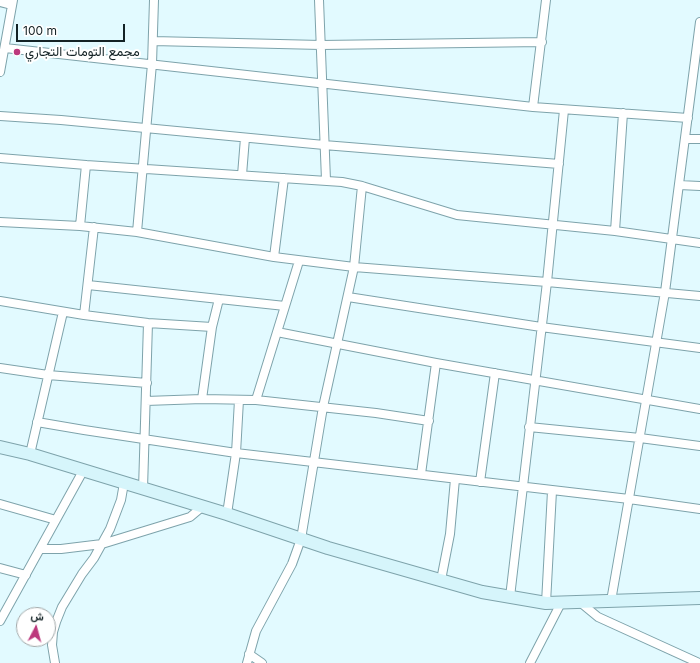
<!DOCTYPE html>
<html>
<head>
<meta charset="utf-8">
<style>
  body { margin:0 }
  #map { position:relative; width:700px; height:663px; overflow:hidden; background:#e2faff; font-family:Inter,Vazirmatn,sans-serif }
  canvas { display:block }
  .north { position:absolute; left:16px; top:607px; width:40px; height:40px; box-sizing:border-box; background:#fff; border:1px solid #a1a7a8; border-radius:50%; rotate:6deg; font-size:11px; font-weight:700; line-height:16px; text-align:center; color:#132225 }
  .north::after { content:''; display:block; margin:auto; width:14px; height:18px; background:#bc387d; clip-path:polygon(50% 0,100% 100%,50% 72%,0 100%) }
  .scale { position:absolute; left:16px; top:24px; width:109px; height:18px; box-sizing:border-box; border:2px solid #132225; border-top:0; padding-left:5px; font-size:12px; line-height:14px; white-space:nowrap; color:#132225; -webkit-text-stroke:3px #fff; paint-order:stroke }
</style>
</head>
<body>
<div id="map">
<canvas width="700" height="663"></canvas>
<div class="north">ش</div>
<div class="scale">100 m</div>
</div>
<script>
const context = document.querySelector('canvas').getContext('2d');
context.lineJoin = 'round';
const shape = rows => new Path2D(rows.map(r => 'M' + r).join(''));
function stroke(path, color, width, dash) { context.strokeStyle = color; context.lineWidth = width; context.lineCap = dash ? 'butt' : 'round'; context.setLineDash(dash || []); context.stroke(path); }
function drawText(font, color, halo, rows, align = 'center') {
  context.font = font + ' Inter,Vazirmatn,sans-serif'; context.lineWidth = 4; context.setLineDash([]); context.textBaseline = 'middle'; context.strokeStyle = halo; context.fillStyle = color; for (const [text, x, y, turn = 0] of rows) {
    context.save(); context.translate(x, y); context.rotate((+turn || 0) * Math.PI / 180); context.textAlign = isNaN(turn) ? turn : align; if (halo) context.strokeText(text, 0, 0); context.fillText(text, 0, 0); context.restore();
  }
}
const street = shape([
  [319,0,326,180],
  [0,2,12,5],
  [153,41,321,45,542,42],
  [5,48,533,107,688,118],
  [0,72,13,0],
  [533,107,546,0],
  [0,116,61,120,324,145,559,164],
  [685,139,700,139],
  [0,158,86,165,342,182,362,186,457,215,615,231,700,243],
  [242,175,245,138],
  [679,185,700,186],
  [0,222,80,226,137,232,274,257,354,267,547,282,700,296],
  [80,226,86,165],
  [615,231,623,113],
  [137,232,152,64,154,0],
  [274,257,284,178],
  [88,285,285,306],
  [348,297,541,327,700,348],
  [0,301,84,315,148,323,212,327],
  [84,315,94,227],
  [277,332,436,363,700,409],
  [0,368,48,375,147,383],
  [202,399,212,327,219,299],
  [256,400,299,261],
  [146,401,202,399,256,400,376,413,429,421],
  [37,422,84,430,236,453,629,499,700,509],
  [529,427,640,438,700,446],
  [30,454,63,312],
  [421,474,436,363],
  [480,482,495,373],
  [143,489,148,323],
  [0,504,56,520],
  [227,514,236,453,239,400],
  [40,549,61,549,102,544,190,517,202,507],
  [0,568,26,575],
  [441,580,450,534,455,479],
  [510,597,547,282,564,110],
  [611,601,665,292,700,22],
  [546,603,552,491],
  [581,603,598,617,699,663],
  [0,621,83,471],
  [249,654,262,663],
  [55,663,52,645,53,632,56,622,62,607,82,574,94,558,110,529,121,500,124,483],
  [247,663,256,631,292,564,301,539,323,407,354,267,362,186],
  [530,663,561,603]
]);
const secondary = shape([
  [0,447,30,454,227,514,328,548,482,592,546,603,700,598]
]);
const markers = [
  [17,52,4,"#bc387d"]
];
const poiNames = [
  ["مجمع التومات التجاري",25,52]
];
stroke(street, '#7ea3ab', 10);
stroke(secondary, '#7ea3ab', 14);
stroke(street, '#fff', 8);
stroke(secondary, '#d6f5fb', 12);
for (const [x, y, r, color] of markers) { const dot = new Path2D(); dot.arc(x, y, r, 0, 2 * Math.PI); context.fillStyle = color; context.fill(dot); stroke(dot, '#fff', 1.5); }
drawText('13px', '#132225', '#fff', poiNames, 'left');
</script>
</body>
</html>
